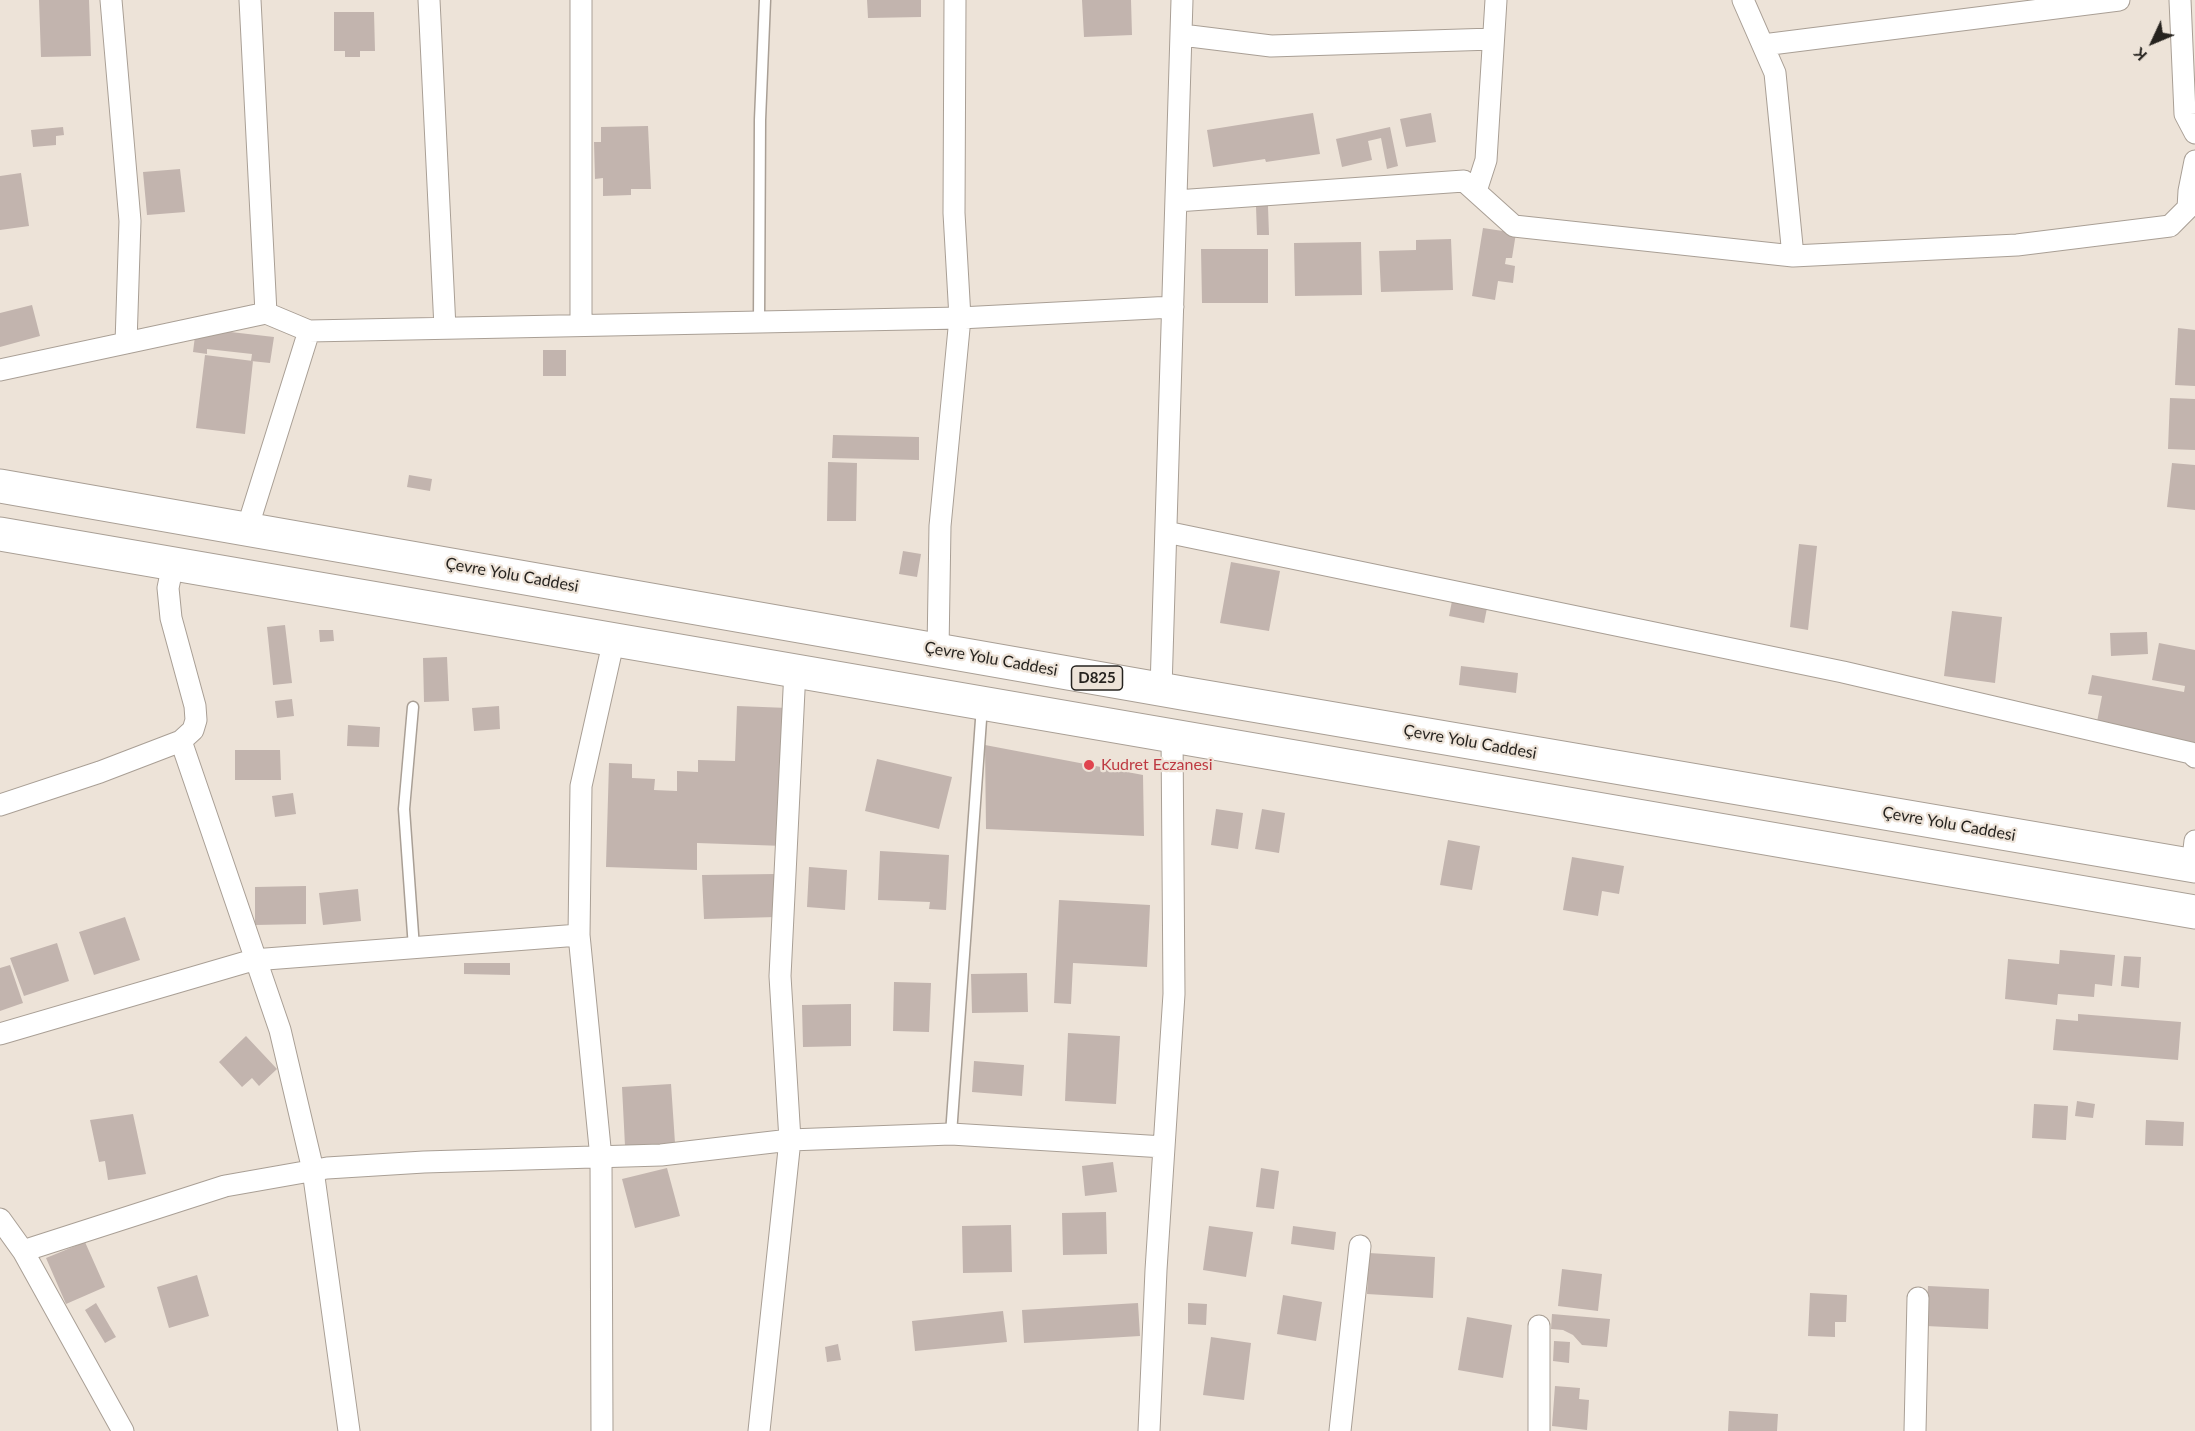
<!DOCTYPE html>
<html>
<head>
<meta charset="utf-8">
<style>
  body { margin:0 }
  #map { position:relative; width:2195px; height:1431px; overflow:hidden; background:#ede3d8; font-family:Lato,sans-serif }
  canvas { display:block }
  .north { position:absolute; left:2123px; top:12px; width:60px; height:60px; -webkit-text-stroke:4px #ede3d8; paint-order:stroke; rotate:226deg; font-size:16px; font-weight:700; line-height:24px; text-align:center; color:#26231f }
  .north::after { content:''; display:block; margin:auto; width:21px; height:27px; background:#26231f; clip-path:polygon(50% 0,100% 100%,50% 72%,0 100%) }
</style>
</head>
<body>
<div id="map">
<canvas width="2195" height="1431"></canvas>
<div class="north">K</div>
</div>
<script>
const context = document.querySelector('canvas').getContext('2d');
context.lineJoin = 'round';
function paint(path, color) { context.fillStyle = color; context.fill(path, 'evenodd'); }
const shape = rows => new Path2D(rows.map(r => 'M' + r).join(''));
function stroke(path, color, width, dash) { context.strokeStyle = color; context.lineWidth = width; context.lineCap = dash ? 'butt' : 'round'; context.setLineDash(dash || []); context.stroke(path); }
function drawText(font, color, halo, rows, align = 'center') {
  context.font = font + ' Lato,sans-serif'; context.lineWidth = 4.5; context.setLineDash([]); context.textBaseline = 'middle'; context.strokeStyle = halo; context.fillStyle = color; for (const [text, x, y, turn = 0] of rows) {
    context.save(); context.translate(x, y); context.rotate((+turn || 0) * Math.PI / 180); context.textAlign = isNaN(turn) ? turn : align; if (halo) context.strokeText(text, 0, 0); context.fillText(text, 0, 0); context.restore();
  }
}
const building = shape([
  [39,0,89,0,91,56,41,57],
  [867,0,921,0,921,17,868,18],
  [1082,0,1131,0,1132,35,1084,37],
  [334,12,374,12,375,51,360,51,360,57,345,57,345,51,334,51],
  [1313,113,1320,154,1266,162,1265,159,1213,167,1207,130],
  [1431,113,1436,142,1406,147,1400,119],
  [648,126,651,189,631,189,631,195,603,196,603,178,595,179,594,142,601,142,601,127],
  [63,127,64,135,56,136,56,145,33,147,31,130],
  [1390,127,1398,166,1387,169,1381,138,1368,141,1372,160,1342,167,1336,139],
  [180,169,185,212,147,215,143,172],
  [21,173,29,226,0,230,0,176],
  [1256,206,1268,206,1269,235,1257,235],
  [1483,228,1516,233,1512,258,1506,258,1505,264,1515,266,1513,283,1498,281,1495,300,1472,296],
  [1451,239,1453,290,1381,292,1379,251,1416,250,1416,240],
  [1361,242,1362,295,1295,296,1294,243],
  [1201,249,1268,249,1268,303,1202,303],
  [32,305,40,336,0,347,0,313],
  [196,328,274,337,270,363,251,361,252,354,207,349,207,354,193,352],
  [2178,328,2195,330,2195,386,2175,385],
  [543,350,566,350,566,376,543,376],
  [205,355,253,361,245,434,196,428],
  [2170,398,2195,399,2195,450,2168,449],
  [833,435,919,437,919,460,832,458],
  [828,462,857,463,856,521,827,521],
  [2172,463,2195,465,2195,510,2167,507],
  [409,475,432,479,430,491,407,487],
  [1799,544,1817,546,1808,630,1790,627],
  [903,551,921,554,917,577,899,574],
  [1231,562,1280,571,1269,631,1220,623],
  [1453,596,1488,603,1484,623,1449,616],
  [1952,611,2002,617,1995,683,1944,676],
  [285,625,292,683,273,685,267,627],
  [319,630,333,630,334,641,320,642],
  [2147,632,2148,654,2111,656,2110,633],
  [2159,643,2195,650,2195,744,2096,727,2102,696,2088,694,2092,675,2184,692,2185,686,2152,680],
  [447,657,449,701,424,702,423,658],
  [1461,666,1518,673,1516,693,1459,685],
  [292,699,294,716,277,718,275,701],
  [499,706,500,729,474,731,472,708],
  [737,706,788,708,784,846,697,843,697,870,606,867,609,763,632,764,632,778,655,779,654,790,677,791,677,771,698,772,698,760,735,761],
  [348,725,380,727,379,747,347,746],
  [985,745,1143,775,1144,836,986,829],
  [235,750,280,750,281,780,235,780],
  [877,759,952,777,939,829,865,811],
  [293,793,296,814,275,817,272,796],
  [1216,809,1243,813,1238,849,1211,845],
  [1262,809,1285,813,1279,853,1255,849],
  [1448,840,1480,846,1472,890,1440,885],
  [880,851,949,855,946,910,929,909,930,902,878,900],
  [1572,857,1624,866,1619,894,1602,891,1598,916,1563,910],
  [809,867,847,870,845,910,807,907],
  [775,874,776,917,704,919,702,875],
  [306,886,306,924,255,925,255,887],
  [358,889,361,921,323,925,319,893],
  [1059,900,1150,905,1147,967,1073,963,1071,1004,1054,1003],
  [125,917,140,960,94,975,79,932],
  [57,943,69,981,24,996,10,958],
  [2060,950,2115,955,2112,986,2095,984,2094,997,2058,994,2057,1005,2005,999,2008,959,2059,964],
  [2124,956,2141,957,2139,988,2121,986],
  [464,963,510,963,510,975,464,974],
  [10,965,23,1003,0,1011,0,968],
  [1027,973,1028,1012,972,1013,971,974],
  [894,982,931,983,929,1032,893,1031],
  [851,1004,851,1046,803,1047,802,1005],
  [2078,1014,2181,1022,2178,1060,2053,1050,2056,1019,2078,1021],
  [1068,1033,1120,1036,1116,1104,1065,1101],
  [246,1036,277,1069,259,1086,252,1078,242,1087,219,1062],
  [974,1061,1024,1065,1022,1096,972,1092],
  [671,1084,675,1143,625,1146,622,1087],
  [2077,1101,2095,1104,2093,1118,2075,1116],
  [2034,1104,2068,1106,2066,1140,2032,1138],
  [133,1114,146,1174,108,1180,105,1161,99,1162,90,1120],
  [2146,1120,2184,1122,2183,1146,2145,1145],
  [1113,1162,1117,1192,1085,1196,1082,1166],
  [667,1168,680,1216,635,1228,622,1179],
  [1261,1168,1279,1171,1274,1209,1256,1207],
  [1106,1212,1107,1254,1063,1255,1062,1213],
  [1011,1225,1012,1272,963,1273,962,1226],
  [1209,1226,1253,1232,1246,1277,1203,1270],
  [1293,1226,1336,1232,1334,1250,1291,1244],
  [85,1242,105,1287,66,1304,46,1258],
  [1369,1253,1435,1257,1433,1298,1367,1294],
  [1562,1269,1602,1274,1598,1311,1558,1306],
  [197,1275,209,1316,169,1328,157,1287],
  [1928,1286,1989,1289,1988,1329,1926,1326],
  [1810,1293,1847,1295,1846,1322,1835,1322,1835,1337,1808,1336],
  [1283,1295,1322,1302,1316,1341,1277,1334],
  [96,1303,116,1337,105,1343,85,1310],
  [1138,1303,1140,1336,1024,1343,1022,1310],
  [1188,1303,1207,1304,1206,1325,1188,1324],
  [1003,1311,1007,1342,915,1351,912,1321],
  [1552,1314,1610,1319,1607,1347,1582,1345,1573,1335,1563,1330,1551,1329],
  [1467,1317,1512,1325,1503,1378,1458,1370],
  [1211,1337,1251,1343,1244,1400,1203,1395],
  [1554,1341,1570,1342,1569,1363,1553,1361],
  [838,1344,841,1360,827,1362,825,1347],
  [1555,1386,1580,1388,1579,1399,1589,1400,1587,1430,1552,1426],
  [1729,1411,1778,1414,1777,1431,1728,1431]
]);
const lane = shape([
  [759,322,760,120,765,0],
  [413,707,404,809,414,948],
  [951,1134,982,706]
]);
const street = shape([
  [111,0,130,221,126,343],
  [250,0,266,313],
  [429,0,445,328],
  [581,0,581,325],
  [2180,0,2185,114,2195,133],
  [1182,35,1271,46,1493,39],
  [1763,45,2119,0],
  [1476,191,1486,160,1496,0],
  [1176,201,1464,181,1514,226,1793,256,1775,73,1743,0],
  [1793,256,2017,245,2170,226,2188,208,2189,191,2195,161],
  [0,370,266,313,309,331],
  [247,529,309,331,960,318,1173,307],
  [1166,532,1843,672,2191,753,2195,757],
  [938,650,940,526,960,318,954,213,955,0],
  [1161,689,1182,0],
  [181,741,280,1030,313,1170,349,1431],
  [0,805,100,772,181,741,193,730,196,720,195,706,171,618,168,588,173,564],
  [2192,866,2195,841],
  [0,1034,253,960,579,935],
  [0,1219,23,1251,123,1431],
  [23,1251,225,1186,327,1168,424,1162,661,1155,790,1140,951,1134,1164,1147],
  [1539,1326,1539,1431],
  [602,1431,601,1158,579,935,581,786,614,639],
  [759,1431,790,1140,780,976,795,670],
  [1149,1431,1156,1270,1174,994,1172,735],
  [1340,1431,1360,1246],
  [1915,1431,1918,1298]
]);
const highway = shape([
  [0,486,1182,693,2195,866],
  [0,534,2195,912]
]);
const markers = [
  [1089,765,6,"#e0444e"]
];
const shields = [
  [1097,678,51]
];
const shieldNames = [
  ["D825",1097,678]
];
const streetNames = [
  ["Çevre Yolu Caddesi",512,575,10],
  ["Çevre Yolu Caddesi",991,659,10],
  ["Çevre Yolu Caddesi",1470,742,10],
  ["Çevre Yolu Caddesi",1949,824,10]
];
const healthNames = [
  ["Kudret Eczanesi",1101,765]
];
paint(building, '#c2b4ae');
stroke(lane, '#a99f95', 13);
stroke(street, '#a99f95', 23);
stroke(highway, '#a99f95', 35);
stroke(lane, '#fff', 10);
stroke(street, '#fff', 21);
stroke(highway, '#fff', 33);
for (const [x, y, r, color] of markers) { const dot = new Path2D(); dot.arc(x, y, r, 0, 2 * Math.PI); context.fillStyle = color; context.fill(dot); stroke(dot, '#ede3d8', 2); }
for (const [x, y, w] of shields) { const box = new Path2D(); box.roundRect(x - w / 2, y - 12, w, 24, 4.5); context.fillStyle = '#ede3d8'; context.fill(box); stroke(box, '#26231f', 1.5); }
drawText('bold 15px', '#26231f', null, shieldNames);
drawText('16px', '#26231f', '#ede3d8', streetNames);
drawText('16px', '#be3a42', '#ede3d8', healthNames, 'left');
</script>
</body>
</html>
